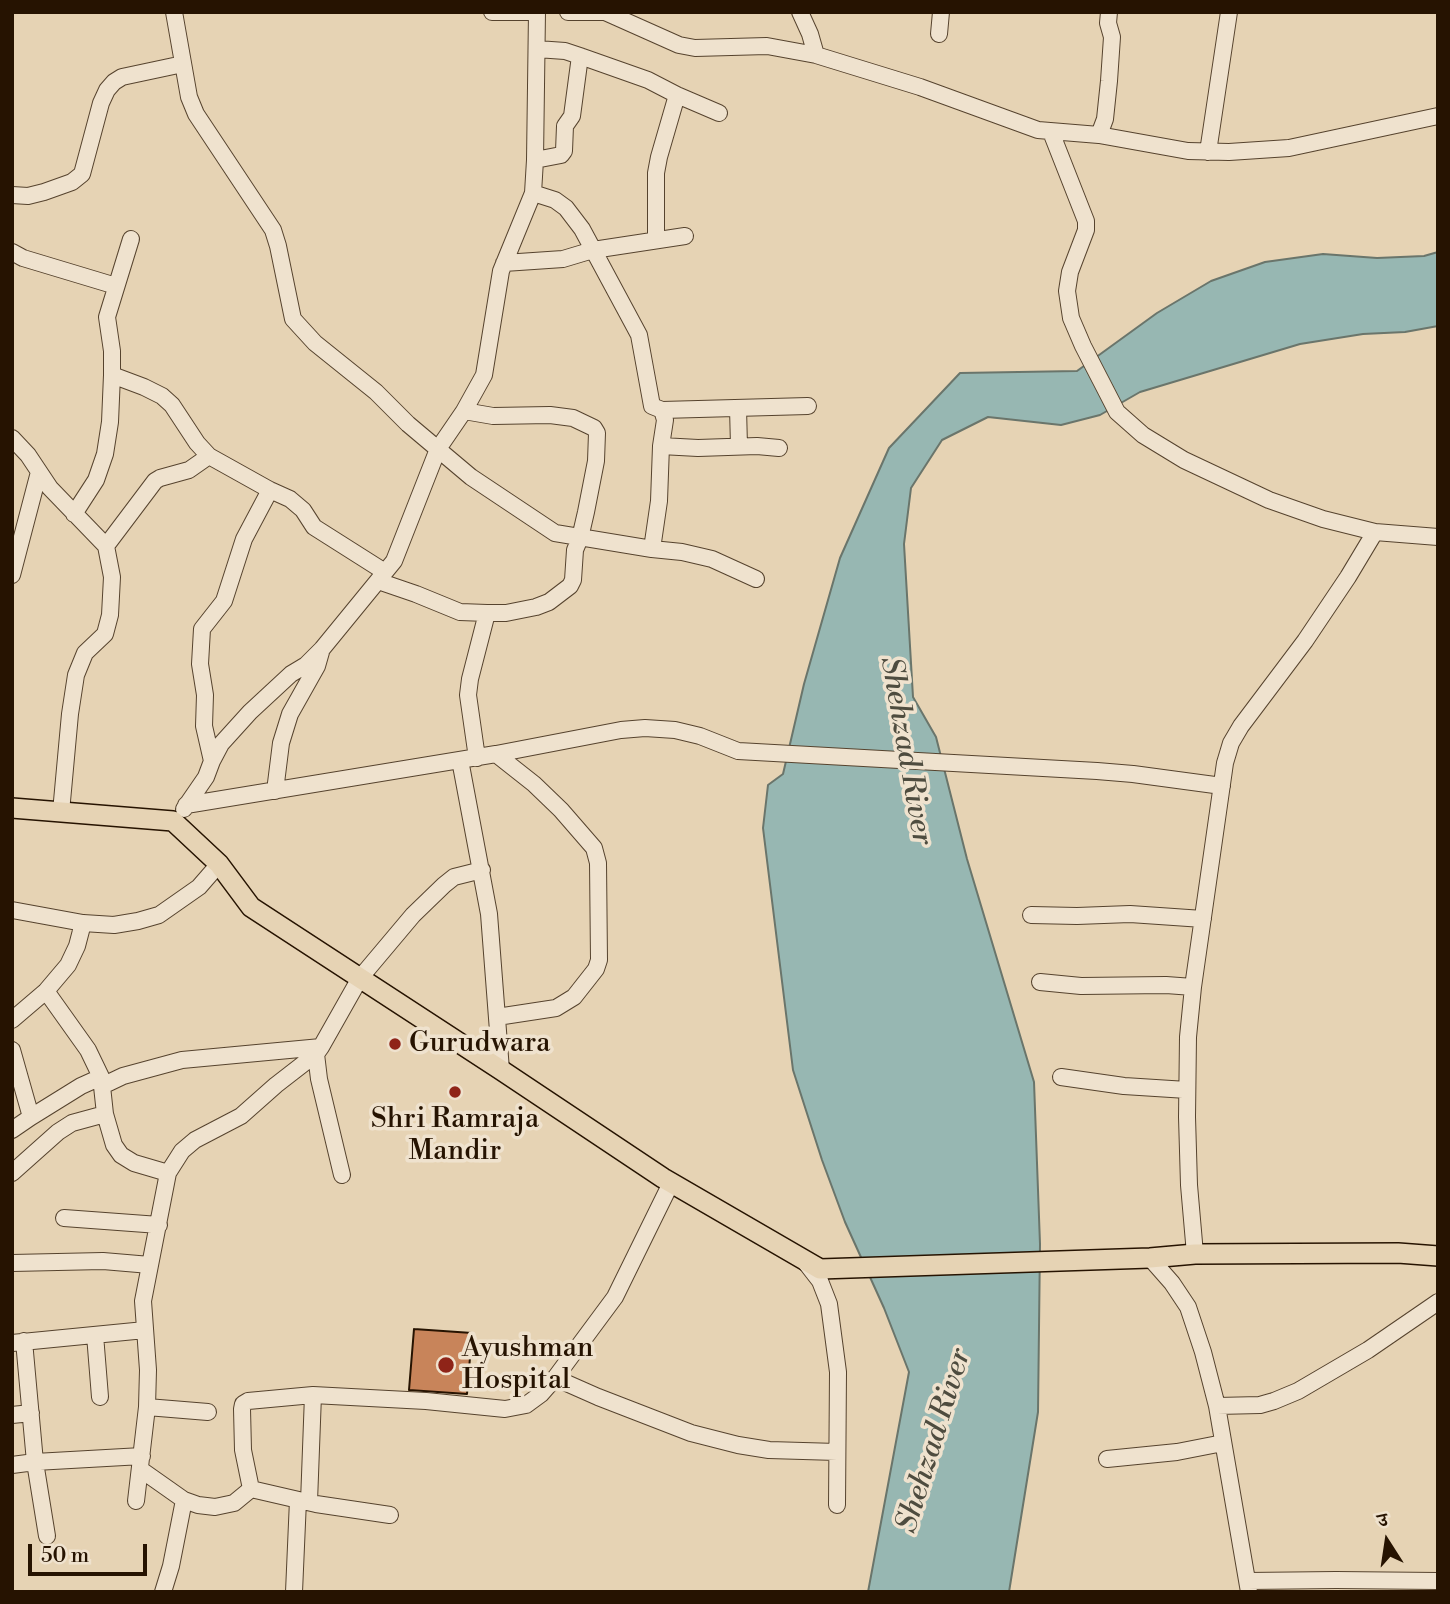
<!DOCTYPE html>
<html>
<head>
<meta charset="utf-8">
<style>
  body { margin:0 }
  #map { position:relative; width:1450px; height:1604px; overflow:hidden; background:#e6d3b4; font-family:"Libre Bodoni","Noto Serif Devanagari",serif }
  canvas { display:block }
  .frame { position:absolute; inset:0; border:14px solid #261301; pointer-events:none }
  .north { position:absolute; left:1352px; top:1506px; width:70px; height:70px; -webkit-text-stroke:5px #efe2ce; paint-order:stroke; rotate:348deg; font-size:19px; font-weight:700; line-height:28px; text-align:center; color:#261301 }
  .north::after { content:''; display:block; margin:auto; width:24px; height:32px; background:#261301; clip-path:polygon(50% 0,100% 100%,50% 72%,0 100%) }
  .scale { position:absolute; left:28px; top:1544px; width:119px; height:32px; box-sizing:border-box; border:4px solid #261301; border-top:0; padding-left:9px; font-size:21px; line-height:24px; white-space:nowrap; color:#261301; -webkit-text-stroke:5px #efe2ce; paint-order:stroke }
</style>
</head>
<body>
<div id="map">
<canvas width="1450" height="1604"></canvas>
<div class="frame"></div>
<div class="north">उ</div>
<div class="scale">50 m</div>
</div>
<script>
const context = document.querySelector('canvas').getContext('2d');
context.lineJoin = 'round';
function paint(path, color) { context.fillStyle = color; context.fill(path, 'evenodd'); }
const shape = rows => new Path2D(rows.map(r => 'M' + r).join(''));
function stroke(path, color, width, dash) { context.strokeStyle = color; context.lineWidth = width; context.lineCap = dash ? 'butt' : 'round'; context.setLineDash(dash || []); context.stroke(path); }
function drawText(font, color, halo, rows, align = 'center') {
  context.font = font + ' "Libre Bodoni",serif'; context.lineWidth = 7; context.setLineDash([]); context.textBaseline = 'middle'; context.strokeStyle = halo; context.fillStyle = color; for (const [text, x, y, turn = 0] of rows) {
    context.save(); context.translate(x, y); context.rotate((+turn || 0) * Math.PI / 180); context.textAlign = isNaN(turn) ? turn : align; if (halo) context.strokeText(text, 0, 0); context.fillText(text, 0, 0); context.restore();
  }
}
const water = shape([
  [1438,252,1438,326,1405,332,1363,334,1300,344,1140,392,1100,415,1061,425,988,417,942,440,911,488,904,544,913,697,936,737,967,859,1034,1082,1040,1244,1038,1412,1009,1592,868,1592,909,1372,884,1308,845,1222,822,1160,793,1070,763,828,768,785,783,774,804,684,840,558,889,448,960,373,1077,371,1157,313,1211,281,1265,262,1323,254,1377,258,1424,256,1438,252]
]);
const building = shape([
  [414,1329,472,1333,467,1394,409,1390,414,1329]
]);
const minor = shape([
  [174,12,189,97,196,114,273,230,278,246,293,319,315,343,376,392,408,424,471,477,555,533,652,549,682,552,712,559,756,579],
  [492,12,531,12],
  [568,12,605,12,679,45,695,48,767,46,816,55,920,87,1038,130,1099,135,1188,151,1229,152,1289,148,1438,116],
  [800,12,810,34,816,55],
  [939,34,941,12],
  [537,49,565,51,580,56,648,80,677,95,719,113],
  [1051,132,1086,221,1086,230,1070,272,1067,291,1071,318,1083,346,1117,412,1143,435,1184,460,1269,500,1323,519,1375,532,1438,537],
  [1099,135,1105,119,1109,81,1112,37,1108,23,1109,12],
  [1208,152,1229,12],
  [535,160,561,155,564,151,565,126,572,116,580,56],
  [533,193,555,200,566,208,582,229,639,335,652,406,662,410,665,420,661,446,659,501,652,549],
  [12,195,28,196,44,192,72,182,82,174,101,103,107,90,114,82,122,77,183,64],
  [656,239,656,173,659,157,677,95],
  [12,252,23,258,116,286],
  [504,263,563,259,593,250,685,236],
  [112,375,144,387,162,396,172,405,197,443,209,456,270,490,290,499,303,510,314,527,385,572],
  [738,408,739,446],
  [662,410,808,406],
  [12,438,28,455,50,488,106,546,112,577,110,615,105,634,85,653,76,675,70,714,61,812],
  [661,446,698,448,757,446,779,448],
  [74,514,96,480,105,454,110,422,112,375,112,351,107,317,131,239],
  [106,546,155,481,160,478,189,470,209,456],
  [12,575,39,472],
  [378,581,416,594,460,612,487,613,506,613,536,607,549,602,570,586,573,580,575,550,580,538,586,512,596,461,597,433,594,428,573,418,550,415,493,416,464,411],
  [496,754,534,784,561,810,594,848,598,863,599,960,596,969,574,997,556,1008,497,1017],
  [477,758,468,695,470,679,487,613],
  [460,760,489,914,501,1070],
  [212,761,204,726,205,695,200,664,202,629,224,601,244,539,270,490],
  [275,791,281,743,290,714,317,666,321,652],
  [186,805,496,754,621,730,645,728,675,730,700,736,738,751,1097,771,1133,774,1222,786],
  [184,809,206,777,212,761,221,744,250,712,291,674,306,665,322,649,394,561,438,449,464,411,484,375,501,271,533,193,535,160,537,12],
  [12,910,83,923,114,925,138,921,159,915,199,887,219,864],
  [1031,915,1077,916,1130,914,1203,919],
  [1040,982,1081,986,1166,985,1193,987],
  [46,991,88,1050,101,1077,105,1114,114,1145,121,1155,134,1163,168,1173],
  [12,1020,46,991,68,965,77,946,83,923],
  [12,1050,31,1117],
  [316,1054,319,1079,342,1175],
  [1061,1077,1124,1086,1187,1090],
  [102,1086,123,1076,182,1060,321,1047],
  [12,1130,31,1117,81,1086,101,1077],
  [12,1173,58,1132,72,1123,105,1114],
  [64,1218,159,1225],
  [1195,1254,1189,1185,1187,1117,1188,1037,1193,987,1225,763,1231,743,1241,726,1305,641,1348,577,1375,532],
  [1150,1258,1172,1283,1188,1307,1203,1352,1217,1406,1249,1592],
  [12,1263,103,1261,150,1265],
  [806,1263,820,1281,829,1304,838,1372,837,1505],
  [95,1335,100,1397],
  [24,1341,35,1462,47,1536],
  [12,1343,145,1330],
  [555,1378,598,1397,691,1433,738,1445,769,1450,837,1452],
  [1217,1406,1260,1405,1274,1401,1298,1391,1368,1350,1438,1302],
  [147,1407,208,1412],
  [12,1415,31,1413],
  [1107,1459,1177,1452,1223,1443],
  [12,1465,35,1462,142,1456],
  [140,1469,184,1500,198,1505,215,1507,234,1503,251,1489],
  [251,1489,243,1450,242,1409,243,1404,248,1401,313,1395,426,1401,505,1409,526,1405,541,1394,555,1378,615,1297,671,1183],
  [251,1489,316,1504,390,1515],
  [136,1501,147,1407,148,1370,143,1301,168,1173,182,1151,195,1140,241,1116,276,1085,316,1054,321,1047,360,978,413,915,444,885,454,877,482,870],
  [309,1502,313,1395],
  [1247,1581,1336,1580,1438,1581],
  [163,1592,171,1566,184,1500],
  [294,1592,298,1500]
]);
const major = shape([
  [12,808,173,821,219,864,251,907,501,1070,663,1178,820,1269,1150,1258,1195,1254,1398,1253,1438,1256]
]);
const markers = [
  [395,1044,7,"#8f2418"],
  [455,1092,7,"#8f2418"],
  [446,1365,9,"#8f2418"]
];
const poiNames = [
  ["Gurudwara",409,1044],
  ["Shri Ramraja",455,1120,"center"],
  ["Mandir",455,1152,"center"],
  ["Ayushman",462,1349],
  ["Hospital",462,1381]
];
const waterNames = [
  ["Shehzad River",905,751,80],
  ["Shehzad River",935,1441,-73]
];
paint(water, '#97b7b2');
stroke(water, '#6a756b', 2);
paint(building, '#c8845a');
stroke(building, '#261301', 2);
stroke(minor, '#56432e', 18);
stroke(major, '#261301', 22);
stroke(minor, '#efe2ce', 16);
stroke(major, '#e6d3b4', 19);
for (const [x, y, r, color] of markers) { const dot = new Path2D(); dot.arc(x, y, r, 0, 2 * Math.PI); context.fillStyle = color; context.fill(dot); stroke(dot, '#efe2ce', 2.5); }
drawText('28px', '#261301', '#efe2ce', poiNames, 'left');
drawText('italic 30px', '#4e4c3f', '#efe2ce', waterNames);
</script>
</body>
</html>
